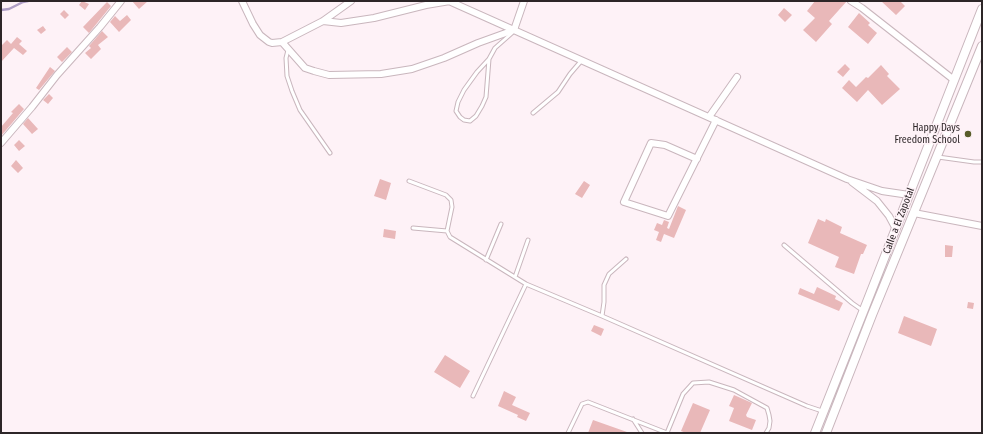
<!DOCTYPE html>
<html>
<head>
<meta charset="utf-8">
<style>
  body { margin:0 }
  #map { position:relative; width:983px; height:434px; overflow:hidden; background:#fef2f7; font-family:"Fira Sans Condensed",sans-serif }
  canvas { display:block }
  .frame { position:absolute; inset:0; border:2px solid #2d2628; pointer-events:none }
</style>
</head>
<body>
<div id="map">
<canvas width="983" height="434"></canvas>
<div class="frame"></div>
</div>
<script>
const context = document.querySelector('canvas').getContext('2d');
context.lineJoin = 'round';
const shape = rows => new Path2D(rows.map(r => 'M' + r).join(''));
function stroke(path, color, width, dash) { context.strokeStyle = color; context.lineWidth = width; context.lineCap = dash ? 'butt' : 'round'; context.setLineDash(dash || []); context.stroke(path); }
function paint(path, color) { context.fillStyle = color; context.fill(path, 'evenodd'); }
function drawText(font, color, halo, rows, align = 'center') {
  context.font = font + ' "Fira Sans Condensed",sans-serif'; context.lineWidth = 3; context.setLineDash([]); context.textBaseline = 'middle'; context.strokeStyle = halo; context.fillStyle = color; for (const [text, x, y, turn = 0] of rows) {
    context.save(); context.translate(x, y); context.rotate((+turn || 0) * Math.PI / 180); context.textAlign = isNaN(turn) ? turn : align; if (halo) context.strokeText(text, 0, 0); context.fillText(text, 0, 0); context.restore();
  }
}
const stream = shape([
  [1,10,9,9,23,2,28,1]
]);
const building = shape([
  [82,1,89,4,85,10,79,5],
  [132,1,148,1,139,9],
  [815,1,847,1,829,21,832,24,816,42,803,30,815,18,807,11],
  [881,1,900,1,905,6,896,15],
  [107,2,111,6,89,33,83,27],
  [784,8,792,15,785,22,778,15],
  [64,10,69,15,65,19,60,14],
  [859,13,870,23,868,25,877,33,868,44,848,27],
  [127,15,131,20,119,32,110,22,115,16,120,21],
  [43,26,46,30,41,34,37,30],
  [102,31,108,37,98,45,101,49,91,59,85,53,91,48,89,46],
  [17,37,22,41,19,44,27,51,23,55,14,48,1,62,1,46,7,40,11,44],
  [67,47,72,52,62,62,57,57],
  [845,64,850,69,843,77,837,72],
  [881,65,889,74,887,76,900,89,882,105,868,90,857,102,842,88,849,80,856,87,866,77,868,78],
  [50,67,55,71,39,90,36,88],
  [49,94,53,98,48,104,43,100],
  [19,104,24,109,1,136,1,127,13,113,11,112],
  [28,118,38,129,32,134,23,124],
  [19,140,25,146,19,151,14,145],
  [16,160,23,168,18,173,11,166],
  [380,179,391,183,386,200,374,196],
  [584,181,590,185,582,198,575,194],
  [678,206,686,210,674,238,664,234,661,242,656,240,659,232,654,230,657,223,662,225,664,220,669,222,667,228,669,229],
  [818,219,825,222,826,219,842,227,840,233,867,245,863,254,861,254,854,274,835,267,839,257,808,243],
  [384,229,396,231,395,239,383,237],
  [945,245,953,246,952,257,945,257],
  [817,287,836,296,835,299,843,303,839,311,798,294,800,288,814,294],
  [968,302,974,303,973,309,967,308],
  [904,316,937,329,931,346,898,333],
  [594,325,604,329,601,336,591,331],
  [445,355,470,371,460,388,434,372],
  [504,391,516,397,512,405,530,413,526,421,517,417,518,415,498,406],
  [734,395,752,403,746,415,747,417,756,420,752,430,729,421,734,408,729,406],
  [693,403,710,410,700,433,686,433,681,431],
  [593,420,627,432,627,433,588,433]
]);
const service = shape([
  [288,50,286,58,287,76,292,91,300,110,330,153],
  [489,59,477,72,464,90,458,102,456,111,460,117,464,120,470,121,476,116,482,106,486,97,489,59,495,48,512,33],
  [533,113,558,92,570,74,582,60],
  [938,157,974,162,982,162],
  [409,181,446,195,451,200,452,207,447,231,450,237,526,284,602,316,807,406,822,411],
  [413,228,447,231],
  [784,245,852,303,862,310],
  [486,260,501,224],
  [515,277,528,240],
  [602,316,604,302,604,285,609,274,626,259],
  [473,396,526,284],
  [633,419,642,433],
  [568,433,582,404,588,402,667,433],
  [667,433,683,394,693,383,709,382,734,390,767,408,769,415,770,421,769,428,766,433]
]);
const minor = shape([
  [242,1,253,24,260,35,269,42,272,43,282,42,323,21,351,1],
  [449,1,847,179,882,191,909,195],
  [851,1,862,8,954,80],
  [323,21,341,23,374,18,426,5,450,1],
  [282,42,305,68,314,71,329,75,381,74,412,69,444,58,478,43,514,30,524,1],
  [709,117,737,77],
  [1,143,32,107,57,75,100,27,121,1],
  [697,159,665,145,651,143,624,202,668,216,716,120],
  [852,182,877,201,889,216,896,229],
  [914,213,982,226]
]);
const tertiary = shape([
  [815,433,865,307,982,9],
  [826,433,872,315,982,46]
]);
const markers = [
  [968,134,4,"#585c29"]
];
const poiNames = [
  ["Happy Days",960,128],
  ["Freedom School",960,140]
];
const streetNames = [
  ["Calle a El Zapotal",899,221,-69]
];
stroke(stream, '#af9ec5', 2.5);
paint(building, '#e9b8b9');
stroke(service, '#c9b6bd', 5);
stroke(minor, '#c9b6bd', 8);
stroke(tertiary, '#c9b6bd', 10);
stroke(service, '#fff', 3);
stroke(minor, '#fff', 6);
stroke(tertiary, '#fff', 8);
for (const [x, y, r, color] of markers) { const dot = new Path2D(); dot.arc(x, y, r, 0, 2 * Math.PI); context.fillStyle = color; context.fill(dot); stroke(dot, '#fef2f7', 1.5); }
drawText('10px', '#2d2628', '#fef2f7', poiNames, 'right');
drawText('10px', '#2d2628', '#fef2f7', streetNames);
</script>
</body>
</html>
